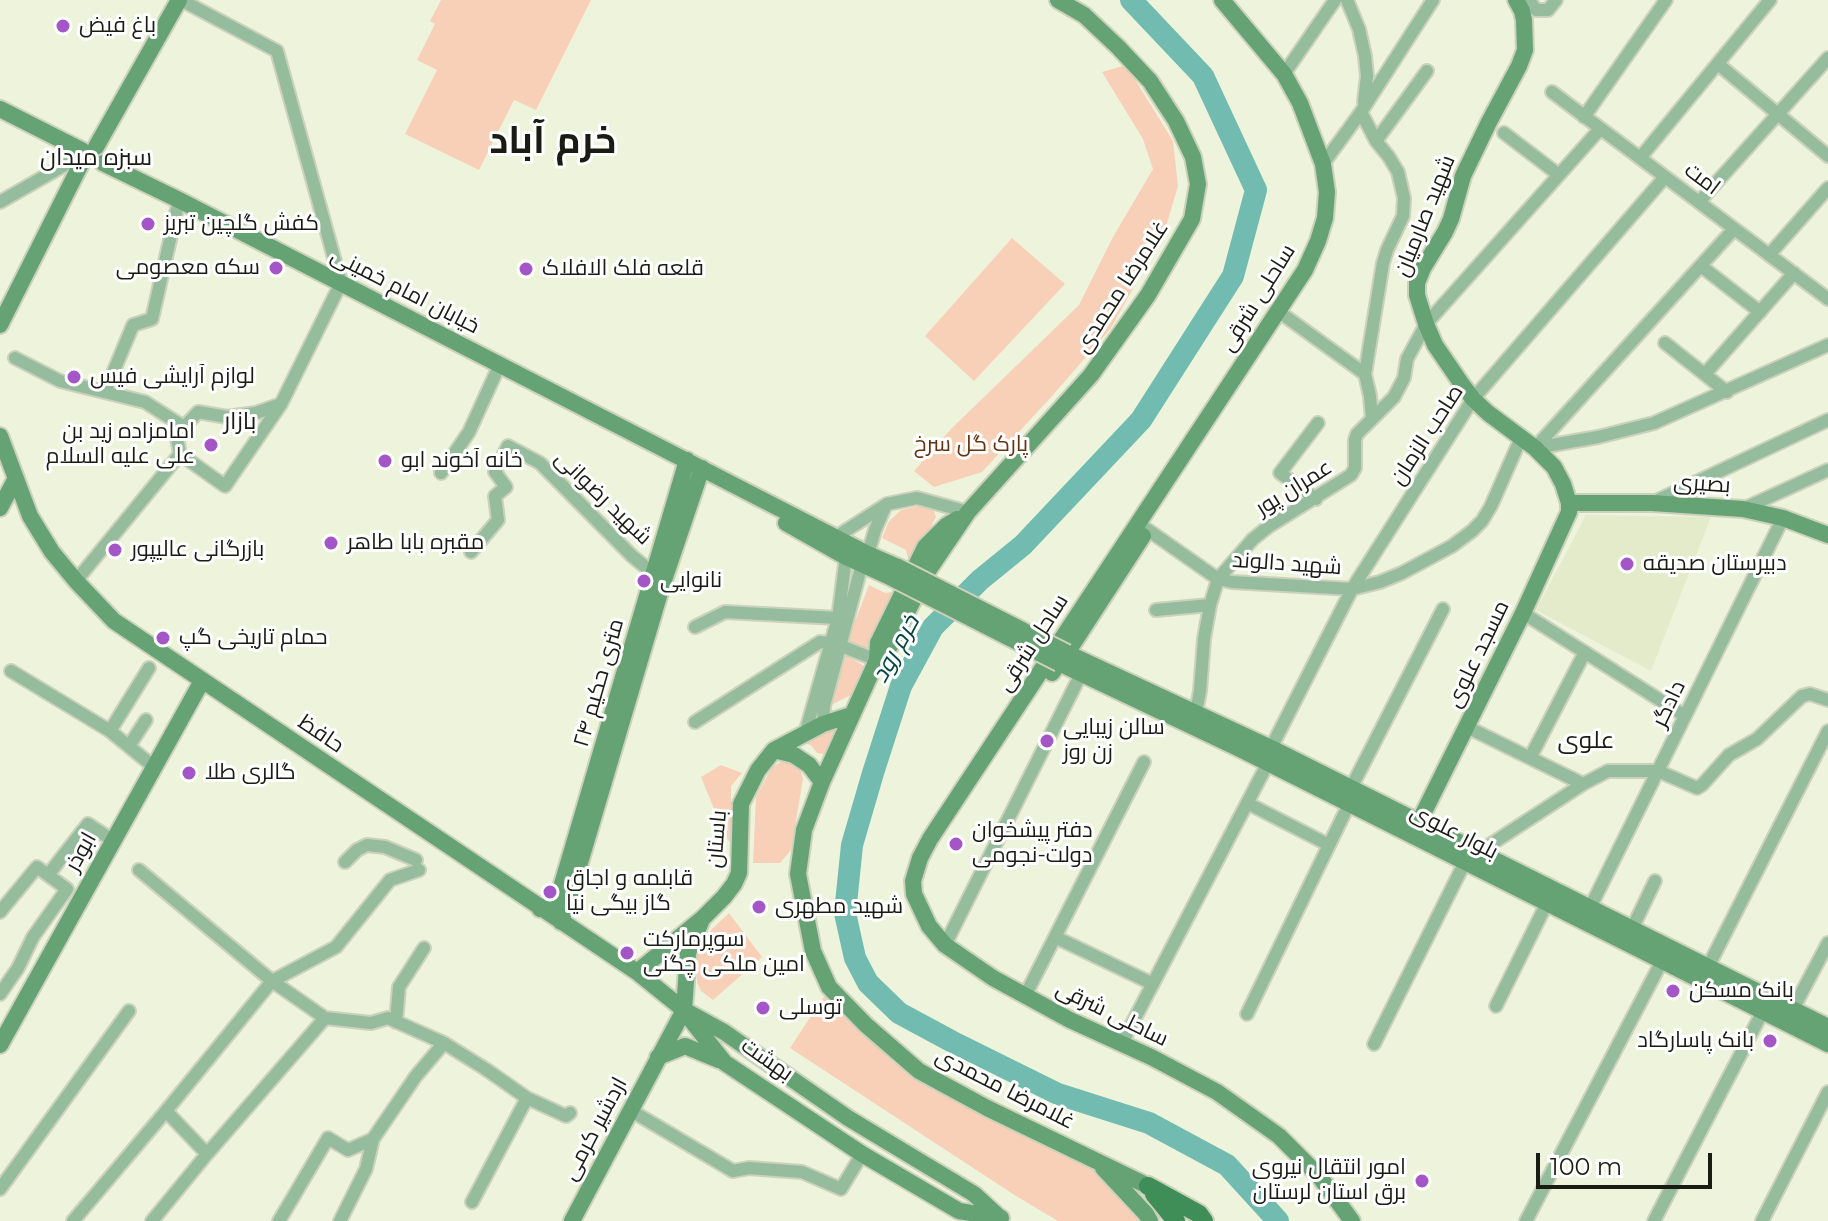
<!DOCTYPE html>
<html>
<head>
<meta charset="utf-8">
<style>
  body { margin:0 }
  #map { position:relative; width:1828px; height:1221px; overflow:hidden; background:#eef4db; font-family:Montserrat,sans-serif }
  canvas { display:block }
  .scale { position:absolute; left:1536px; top:1153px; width:176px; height:36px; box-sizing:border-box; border:4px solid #1a1c14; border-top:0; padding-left:10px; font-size:24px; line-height:28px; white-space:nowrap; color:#1a1c14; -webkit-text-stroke:6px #fff; paint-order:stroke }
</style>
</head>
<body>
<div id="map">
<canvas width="1828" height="1221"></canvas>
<div class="scale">100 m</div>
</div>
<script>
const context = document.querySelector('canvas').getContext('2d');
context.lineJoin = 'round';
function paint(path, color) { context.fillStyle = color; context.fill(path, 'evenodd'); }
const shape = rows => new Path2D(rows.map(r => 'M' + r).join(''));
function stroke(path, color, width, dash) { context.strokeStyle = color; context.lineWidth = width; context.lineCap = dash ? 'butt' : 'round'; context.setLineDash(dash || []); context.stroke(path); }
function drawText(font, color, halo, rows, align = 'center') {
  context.font = font + ' Montserrat,Cairo,sans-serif'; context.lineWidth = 6; context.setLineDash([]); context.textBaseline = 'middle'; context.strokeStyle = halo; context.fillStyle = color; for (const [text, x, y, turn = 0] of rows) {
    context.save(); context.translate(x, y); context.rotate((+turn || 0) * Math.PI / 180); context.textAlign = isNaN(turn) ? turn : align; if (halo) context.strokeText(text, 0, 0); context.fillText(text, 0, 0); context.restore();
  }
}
const built = shape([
  [1586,515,1711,517,1651,671,1536,610]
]);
const green = shape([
  [441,0,591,0,536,110,514,100,479,170,405,134,437,70,417,60,435,24,430,21],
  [1126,65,1173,141,1178,186,1164,233,1111,328,1053,395,982,472,934,487,914,471,952,428,1079,305,1113,237,1153,169,1143,139,1102,72],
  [1012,238,1065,284,974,381,925,336],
  [924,505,933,509,936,517,913,563,909,562,906,550,882,538,889,521,901,510],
  [869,585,885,593,899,591,870,651,847,642],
  [845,655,868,668,855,693,829,706],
  [833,726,835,733,828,755,817,753,811,745,799,742],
  [781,762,792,763,799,767,803,779,791,850,780,863,753,863,756,797,772,767],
  [721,765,742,773,731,786,731,843,726,838,701,777],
  [729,913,762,957,713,1000,701,991,697,982,696,955,701,943,712,929],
  [827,992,893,1062,937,1090,1078,1158,1095,1168,1140,1221,1058,1221,1016,1196,790,1048]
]);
const river = shape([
  [1131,0,1203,76,1256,190,1233,276,1141,420,1023,545,980,580,933,627,901,686,873,773,852,845,845,913,855,958,868,983,899,1013,951,1041,1058,1094,1149,1123,1227,1165,1278,1221]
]);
const street = shape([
  [1347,0,1359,29,1365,56,1367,76,1364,102],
  [1529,0,1536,10,1548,10,1556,0],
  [1718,64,1828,156],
  [1284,74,1335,0],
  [1552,92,1828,299],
  [1584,117,1666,0],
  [1504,133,1559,175],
  [1376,141,1427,71],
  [1640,158,1770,0],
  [1323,164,1361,112,1433,0],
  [0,202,82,155],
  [1699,202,1828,58],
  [1769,255,1828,188],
  [1701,266,1760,312],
  [1278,311,1365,374],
  [1665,343,1727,392],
  [15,358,60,381,145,402,184,427],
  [1705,374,1794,273],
  [105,392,133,325,152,319,179,200],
  [1372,419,1394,397,1404,378,1407,359,1426,324,1600,129],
  [1535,448,1598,437,1654,423,1828,345],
  [1535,448,1734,229],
  [180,454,177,438,184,427,198,412,227,417,256,413,281,404],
  [441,473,469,432,500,364],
  [1316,499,1280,473,1318,423],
  [1652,503,1828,420],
  [1743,509,1828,470],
  [1138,523,1218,579,1232,582,1352,589,1380,582,1402,573,1452,546,1472,531,1482,521,1491,506,1521,438],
  [836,537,887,504,917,498,968,512],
  [471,552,498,520,495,496,506,487,495,472,508,446,540,463,632,556,654,574],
  [868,554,875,530,885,507],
  [76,581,180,454,225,486,281,404,341,283,277,51,181,0],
  [1156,610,1210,605],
  [1523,613,1685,716],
  [695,627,725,612,838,618],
  [841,646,877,660],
  [11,671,110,731,154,767],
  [1196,712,1200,691,1204,639,1210,605,1218,579,1253,539,1268,527,1351,475,1355,468,1355,440,1357,434,1372,419,1370,396,1365,374,1383,263,1387,250,1403,216,1404,198,1398,172,1389,157,1376,141,1361,112],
  [695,722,820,642,831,643],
  [823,724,824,706,862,564],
  [1467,727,1583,784],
  [110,731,149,668],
  [805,734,838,618,846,557],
  [129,746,146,720],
  [1271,748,1352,589,1473,399,1665,177],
  [1530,758,1585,652],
  [1351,788,1443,609],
  [1247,803,1329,845],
  [1479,852,1583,784,1608,771,1658,771,1697,788,1702,785,1729,755,1757,739,1802,696,1810,694,1828,700],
  [345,862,357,850,367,845,385,847,416,860],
  [139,870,272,981,325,1018,371,1023,388,1018,444,1043,487,1070,527,1098,566,1116,570,1113],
  [48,875,88,824,112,840],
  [1590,908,1783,518],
  [0,912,37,867,67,889,33,937,18,968,0,994],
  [1632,929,1655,881],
  [1055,937,1153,984],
  [945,945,1081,674],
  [1708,967,1828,731],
  [1025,996,1144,762],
  [1496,1006,1547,903],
  [1793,1009,1828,943],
  [1247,1014,1349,804],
  [396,1022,399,987,424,948],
  [1122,1043,1268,763],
  [1374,1044,1465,862],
  [630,1110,733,1171,749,1168,802,1172,841,1189,862,1154],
  [166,1111,207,1154],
  [0,1189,129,1011],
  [472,1202,527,1098],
  [73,1221,166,1111,272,981,336,947,390,880,419,870],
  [152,1221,207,1154,325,1018],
  [279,1221,328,1138,348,1150,373,1139],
  [340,1221,366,1169,373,1139,416,1076,444,1043],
  [1526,1221,1662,961],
  [1654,1221,1763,1011],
  [1762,1221,1828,1092]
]);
const secondary = shape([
  [1058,0,1084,15,1118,47,1150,81,1176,121,1193,157,1198,184,1192,219,1148,295,1091,375,968,512,928,571,889,648,877,660,822,782,804,830,798,874,813,951,829,987,866,1025,919,1071,987,1108,1148,1186],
  [1222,0,1284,74,1300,103,1323,164,1327,192,1325,218,1318,241,1305,270,1278,311,930,839,920,858,913,881,914,894,929,926,945,945,993,978,1070,1020,1151,1057,1217,1092,1279,1136,1319,1176,1352,1221],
  [0,109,83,151],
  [96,147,179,0],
  [103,163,179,200,868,554,898,567],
  [0,325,82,162],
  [0,436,30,516,52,552,76,581,114,621,637,972,684,1010,724,1032,848,1118,974,1194,999,1217],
  [1569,503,1652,503,1743,509,1783,518,1828,535],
  [0,508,15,480],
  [786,523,846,557,892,578],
  [1143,536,1067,653,1271,748,1828,1027],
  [877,660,878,643,925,547,947,525,957,519],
  [1052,673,1059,663,1242,750,1828,1044],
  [774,750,794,755,809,765,822,782],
  [1419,822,1523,613,1569,512,1569,503,1563,484,1554,467,1535,448,1488,413,1473,399,1461,383,1435,345,1426,324,1417,295,1417,283,1423,268,1445,232,1451,219,1463,176,1489,122,1519,66,1525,50,1524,20,1522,11,1516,0],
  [540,909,553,902,560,891,687,460],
  [561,922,579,866,662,586,702,468],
  [637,972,703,918,724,897,734,884,739,873,741,804,758,770,774,750,823,724,851,715],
  [687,1015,725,1063,862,1154,959,1211,1001,1218],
  [0,1045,202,681],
  [658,1057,685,1046,719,1060],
  [1103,1168,1146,1214,1150,1221],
  [572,1221,684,1010,688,953,701,922]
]);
const primary = shape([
  [1148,1186,1199,1214,1204,1221],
  [1154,1194,1176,1221]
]);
const secondaryBridge = shape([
  [898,567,1067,653],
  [892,578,1059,663]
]);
const markers = [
  [63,26,8,"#a456c8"],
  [148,224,8,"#a456c8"],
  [276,268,8,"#a456c8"],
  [526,269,8,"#a456c8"],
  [74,377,8,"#a456c8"],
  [211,445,8,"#a456c8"],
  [385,461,8,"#a456c8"],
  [331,543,8,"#a456c8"],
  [115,550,8,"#a456c8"],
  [1627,564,8,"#a456c8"],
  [644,581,8,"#a456c8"],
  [163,638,8,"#a456c8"],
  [1047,741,8,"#a456c8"],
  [189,773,8,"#a456c8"],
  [956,844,8,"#a456c8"],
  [550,892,8,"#a456c8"],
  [759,907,8,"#a456c8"],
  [627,953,8,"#a456c8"],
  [1673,991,8,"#a456c8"],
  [763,1008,8,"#a456c8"],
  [1770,1041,8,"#a456c8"],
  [1422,1181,8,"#a456c8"]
];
const poiNames = [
  ["باغ فیض",79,26],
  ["کفش گلچین تبریز",164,224],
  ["سکه معصومی",260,268,"right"],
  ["قلعه فلک الافلاک",542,269],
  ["لوازم آرایشی فیس",90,377],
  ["امامزاده زید بن",195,432,"right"],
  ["علی علیه السلام",195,457,"right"],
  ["خانه آخوند ابو",401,461],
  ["مقبره بابا طاهر",347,543],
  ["بازرگانی عالیپور",131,550],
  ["دبیرستان صدیقه",1643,564],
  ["نانوایی",660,581],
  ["حمام تاریخی گپ",179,638],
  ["سالن زیبایی",1063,728],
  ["زن روز",1063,753],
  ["گالری طلا",205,773],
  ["دفتر پیشخوان",972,831],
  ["دولت-نجومی",972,856],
  ["قابلمه و اجاق",566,879],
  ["گاز بیگی نیا",566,904],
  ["شهید مطهری",775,907],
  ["سوپرمارکت",643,940],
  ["امین ملکی چگنی",643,965],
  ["بانک مسکن",1689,991],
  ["توسلی",779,1008],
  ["بانک پاسارگاد",1754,1041,"right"],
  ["امور انتقال نیروی",1406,1168,"right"],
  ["برق استان لرستان",1406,1193,"right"]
];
const streetNames = [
  ["امت",1702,179,37],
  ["شهید صارمیان",1425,216,-68],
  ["غلامرضا محمدی",1122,287,-57],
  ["خیابان امام خمینی",405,291,27],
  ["ساحلی شرقی",1258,298,-58],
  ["صاحب الزمان",1427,435,-57],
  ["بصیری",1702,484,4],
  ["عمران پور",1294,488,-32],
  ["شهید رضوانی",603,498,44],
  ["شهید دالوند",1287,564,4],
  ["ساحل شرقی",1033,643,-57],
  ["مسجد علوی",1478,654,-64],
  ["۲۴ متری حکیم",599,683,-74],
  ["دادگر",1669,704,-64],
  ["حافظ",321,734,34],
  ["بلوار علوی",1454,832,27],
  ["باستان",717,839,-85],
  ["ابوذر",81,852,-61],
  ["ساحلی شرقی",1112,1014,26],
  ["بهشت",767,1060,35],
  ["غلامرضا محمدی",1005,1089,27],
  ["اردشیر کرمی",595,1129,-62]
];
const parkNames = [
  ["پارک گل سرخ",971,445]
];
const neighbourhoodNames = [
  ["سبزه میدان",96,158],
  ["بازار",240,422],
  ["علوی",1586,741]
];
const waterNames = [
  ["خرم رود",896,649,-61]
];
const townNames = [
  ["خرم آباد",553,142]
];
paint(built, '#e4ebcb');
paint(green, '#f8d0b8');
stroke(river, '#71bbb0', 22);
stroke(street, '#ccd1bb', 16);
stroke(secondary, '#ccd1bb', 20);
stroke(primary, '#ccd1bb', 22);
stroke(street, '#95bc9d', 12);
stroke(secondary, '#65a274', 16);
stroke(primary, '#3f8e57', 18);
stroke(secondaryBridge, '#ccd1bb', 20, []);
stroke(secondaryBridge, '#65a274', 16);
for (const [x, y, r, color] of markers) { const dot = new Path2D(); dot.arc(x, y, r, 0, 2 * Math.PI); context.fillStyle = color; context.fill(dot); stroke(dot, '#fff', 3); }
drawText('22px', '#1a1c14', '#fff', poiNames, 'left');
drawText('22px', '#1a1c14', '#fff', streetNames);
drawText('22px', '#64330f', '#fff', parkNames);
drawText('24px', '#1a1c14', '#fff', neighbourhoodNames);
drawText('italic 24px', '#00453e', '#fff', waterNames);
drawText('bold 38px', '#1a1c14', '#fff', townNames);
</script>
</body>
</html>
